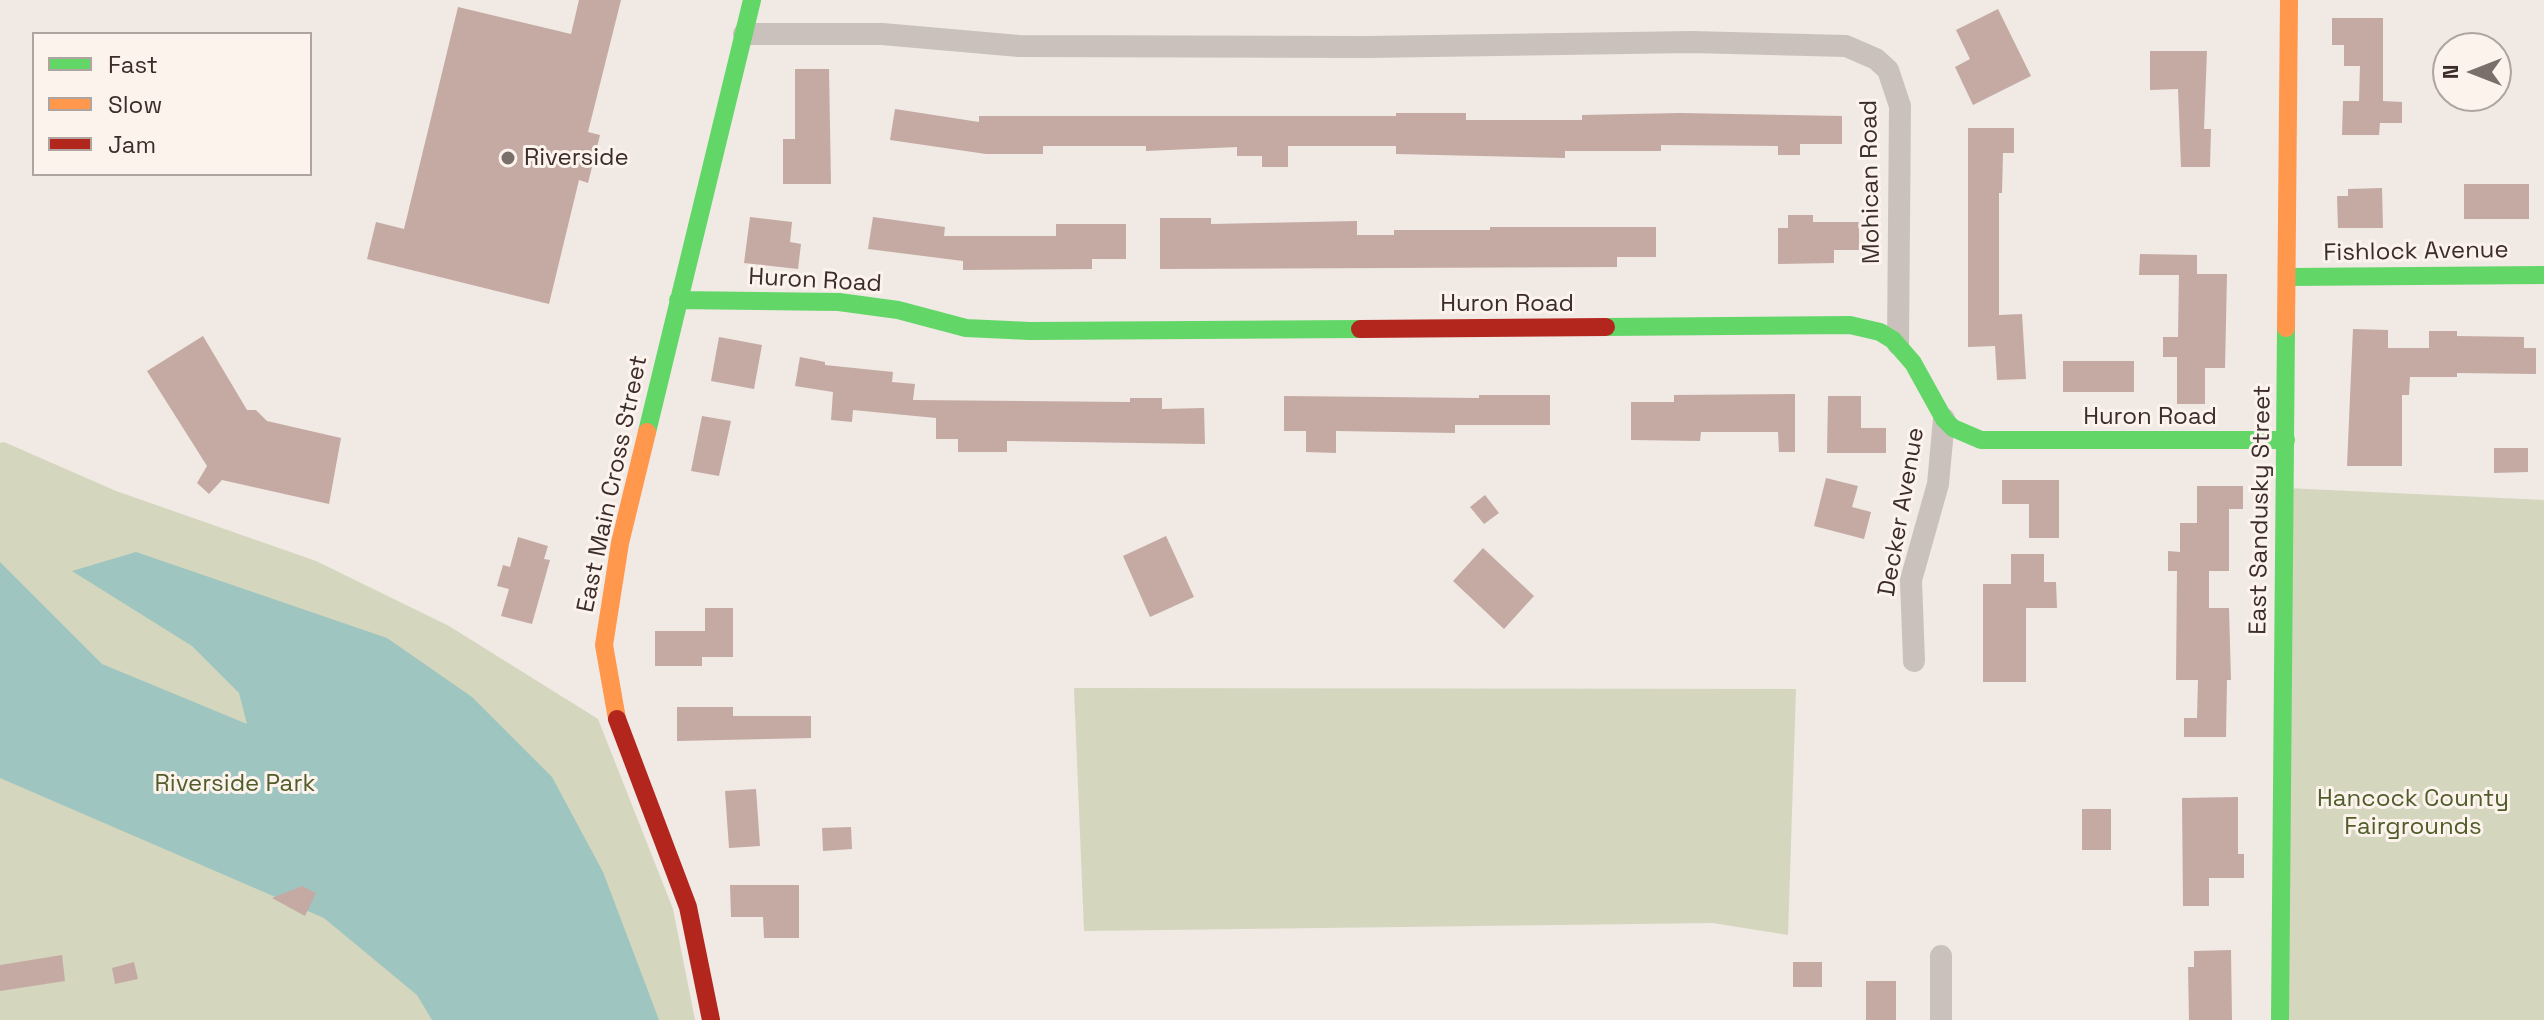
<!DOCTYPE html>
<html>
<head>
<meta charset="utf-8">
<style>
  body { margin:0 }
  #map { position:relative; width:2544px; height:1020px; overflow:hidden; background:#f0e9e4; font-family:"Space Grotesk",sans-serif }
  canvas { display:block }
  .legend { position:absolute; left:32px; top:32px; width:280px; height:144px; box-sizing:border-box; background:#fcf3ed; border:2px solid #afa49f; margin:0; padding:10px 14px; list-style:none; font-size:24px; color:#3c2d2a }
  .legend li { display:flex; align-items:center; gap:16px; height:40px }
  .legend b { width:40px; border:2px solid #afa49f }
  .north { position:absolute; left:2432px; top:32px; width:80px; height:80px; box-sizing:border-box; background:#fcf3ed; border:2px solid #afa49f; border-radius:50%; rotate:270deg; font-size:22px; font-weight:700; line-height:32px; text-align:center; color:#3c2d2a }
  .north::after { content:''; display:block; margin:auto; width:28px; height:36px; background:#7b6f6b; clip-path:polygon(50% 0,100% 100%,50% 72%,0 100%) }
</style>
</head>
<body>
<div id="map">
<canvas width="2544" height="1020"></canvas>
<ul class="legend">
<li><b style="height:10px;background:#63d668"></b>Fast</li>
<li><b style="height:10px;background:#ff974d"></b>Slow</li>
<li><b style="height:10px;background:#b3261e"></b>Jam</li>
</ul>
<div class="north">N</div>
</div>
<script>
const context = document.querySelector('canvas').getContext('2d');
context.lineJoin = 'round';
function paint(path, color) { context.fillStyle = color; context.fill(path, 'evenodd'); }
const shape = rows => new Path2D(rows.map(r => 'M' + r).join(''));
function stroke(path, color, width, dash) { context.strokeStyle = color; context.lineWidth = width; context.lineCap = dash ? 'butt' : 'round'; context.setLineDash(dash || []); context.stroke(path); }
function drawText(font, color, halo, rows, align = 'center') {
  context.font = font + ' "Space Grotesk",sans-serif'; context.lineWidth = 6; context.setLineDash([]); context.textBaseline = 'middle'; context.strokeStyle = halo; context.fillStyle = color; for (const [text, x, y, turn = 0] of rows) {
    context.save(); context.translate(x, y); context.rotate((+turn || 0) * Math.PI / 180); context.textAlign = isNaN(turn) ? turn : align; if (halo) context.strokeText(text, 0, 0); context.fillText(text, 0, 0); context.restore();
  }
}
const green = shape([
  [4,442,116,491,316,561,449,626,598,719,673,909,695,1020,0,1020,0,443],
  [2285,488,2544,500,2544,1020,2280,1020],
  [1074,688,1796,689,1788,935,1713,923,1084,931]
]);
const water = shape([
  [136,552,387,638,472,697,552,777,603,872,659,1020,432,1020,417,995,324,918,0,778,0,562,102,664,247,724,239,693,192,646,72,571]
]);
const building = shape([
  [579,0,621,0,588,132,600,135,588,183,579,180,549,304,367,259,376,222,404,229,458,7,571,34],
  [1998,9,2031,76,1973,105,1955,67,1970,59,1956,30],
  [2332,18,2383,18,2383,101,2402,102,2402,123,2380,123,2379,135,2342,135,2343,101,2359,101,2360,66,2344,66,2344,45,2332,45],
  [2150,51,2207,51,2204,129,2211,129,2210,167,2181,167,2178,89,2150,90],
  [795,69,829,69,831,184,783,184,783,139,795,139],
  [895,109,979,122,979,116,1396,116,1396,113,1466,113,1466,120,1582,120,1582,115,1680,113,1842,116,1842,144,1800,144,1800,155,1778,155,1778,146,1661,145,1661,151,1565,151,1565,158,1396,154,1396,146,1288,146,1288,167,1262,167,1262,156,1237,156,1237,147,1146,151,1146,146,1043,146,1043,154,986,154,890,140],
  [1968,128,2014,128,2014,153,2003,153,2002,193,1999,193,1999,315,2022,314,2026,379,1997,380,1995,346,1968,347],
  [2464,184,2529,184,2529,219,2464,219],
  [2382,188,2383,228,2338,228,2337,196,2348,196,2348,189],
  [1788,215,1813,215,1813,222,1859,222,1859,250,1834,250,1834,263,1778,264,1778,228,1788,228],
  [750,217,792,222,790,242,801,244,798,269,744,263],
  [873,217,945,227,944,236,1056,236,1056,224,1126,224,1126,259,1092,259,1092,269,963,270,963,261,868,249],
  [1160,218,1211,218,1211,224,1357,221,1357,235,1394,235,1394,230,1490,230,1490,227,1656,227,1656,257,1617,257,1617,267,1160,269],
  [2140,254,2197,255,2197,274,2227,274,2225,368,2205,368,2205,404,2177,404,2177,357,2163,357,2163,337,2178,337,2179,275,2139,275],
  [2353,329,2388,330,2388,348,2429,348,2429,331,2457,331,2457,336,2524,337,2524,348,2536,348,2536,374,2457,373,2457,377,2410,377,2409,395,2402,395,2402,466,2347,466],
  [203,336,247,410,256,410,267,421,341,438,329,504,222,480,209,494,197,483,207,466,147,371],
  [719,337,762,345,754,389,711,381],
  [800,357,825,362,825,365,893,372,892,382,915,384,913,400,1130,402,1130,398,1162,398,1162,409,1204,408,1205,444,1007,441,1007,452,958,452,958,439,936,439,936,418,853,410,852,422,831,420,833,392,795,386],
  [2063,361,2134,361,2134,392,2063,392],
  [1795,394,1795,452,1779,452,1778,432,1701,432,1700,441,1631,440,1631,402,1674,402,1674,395],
  [1479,395,1550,395,1550,425,1455,425,1455,433,1336,431,1336,453,1306,452,1306,431,1284,431,1284,396,1479,398],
  [1828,396,1861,396,1861,428,1886,428,1886,453,1827,453],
  [702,416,731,421,719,476,691,471],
  [2494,448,2528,448,2528,472,2494,473],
  [1826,478,1858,486,1852,507,1871,512,1864,539,1814,526],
  [2002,480,2059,480,2059,538,2029,538,2029,504,2002,504],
  [2197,486,2243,486,2243,509,2229,509,2229,571,2209,571,2209,608,2229,608,2231,680,2227,680,2226,737,2184,737,2184,718,2197,718,2198,680,2176,680,2177,571,2168,571,2168,551,2180,552,2180,523,2197,523],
  [1485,495,1499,513,1484,524,1470,507],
  [1166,536,1194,597,1150,617,1123,556],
  [518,537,548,546,544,559,550,560,532,624,501,616,509,589,497,586,503,565,510,567],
  [1483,548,1534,596,1504,629,1453,581],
  [2011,554,2044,554,2044,582,2056,582,2057,608,2026,608,2026,682,1983,682,1983,584,2011,584],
  [705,608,733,608,733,657,702,657,702,666,655,666,655,631,705,631],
  [677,707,733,707,733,716,811,716,811,738,677,741],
  [756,789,760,846,729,848,725,791],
  [2238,797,2238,854,2244,854,2244,878,2209,878,2209,906,2183,906,2182,798],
  [2082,809,2111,809,2111,850,2082,850],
  [851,827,852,849,823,851,822,828],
  [730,885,799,885,799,938,764,938,763,917,731,917],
  [302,886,316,893,305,916,272,898],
  [2231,950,2232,1020,2189,1020,2188,967,2194,967,2194,951],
  [62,955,65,981,0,991,0,965],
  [134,962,138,979,115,984,112,968],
  [1793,962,1822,962,1822,987,1793,987],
  [1866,981,1896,981,1896,1020,1866,1020]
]);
const street = shape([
  [744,34,882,34,1019,46,1367,47,1692,42,1846,46,1876,59,1888,70,1900,106,1898,344],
  [1914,661,1911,580,1938,484,1944,419],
  [1941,956,1941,1020]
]);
const fast = shape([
  [2289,277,2544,275],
  [678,300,839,302,898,310,966,328,1030,331,1360,329],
  [1606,327,1850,325,1880,332,1893,340,1913,363,1944,419,1953,428,1981,440,2286,440],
  [647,432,752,0],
  [2280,1020,2286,328]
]);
const slow = shape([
  [2286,328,2289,0],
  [617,719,604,645,620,543,647,432]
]);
const jam = shape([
  [1360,329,1606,327],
  [617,719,688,907,711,1020]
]);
const markers = [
  [508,158,8,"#7b6f6b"]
];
const poiNames = [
  ["Riverside",524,158]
];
const streetNames = [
  ["Mohican Road",1871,182,-91],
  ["Fishlock Avenue",2416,252,-1],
  ["Huron Road",815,281,3],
  ["Huron Road",1507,304],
  ["Huron Road",2150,417],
  ["East Main Cross Street",613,484,-78],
  ["East Sandusky Street",2261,510,-89],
  ["Decker Avenue",1902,512,-80]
];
const parkNames = [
  ["Riverside Park",235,784],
  ["Hancock County",2413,799],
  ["Fairgrounds",2413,827]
];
paint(green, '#d4d6bd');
paint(water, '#9ec5c0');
paint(building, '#c5aaa4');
stroke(street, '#cac1bc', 22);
stroke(fast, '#63d668', 18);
stroke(slow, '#ff974d', 18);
stroke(jam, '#b3261e', 18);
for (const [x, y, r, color] of markers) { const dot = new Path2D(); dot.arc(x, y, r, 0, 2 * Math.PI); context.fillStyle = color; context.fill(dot); stroke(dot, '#fcf3ed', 3); }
drawText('24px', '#3c2d2a', '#fcf3ed', poiNames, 'left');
drawText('24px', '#3c2d2a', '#fcf3ed', streetNames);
drawText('24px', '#505d2a', '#fcf3ed', parkNames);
</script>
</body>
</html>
